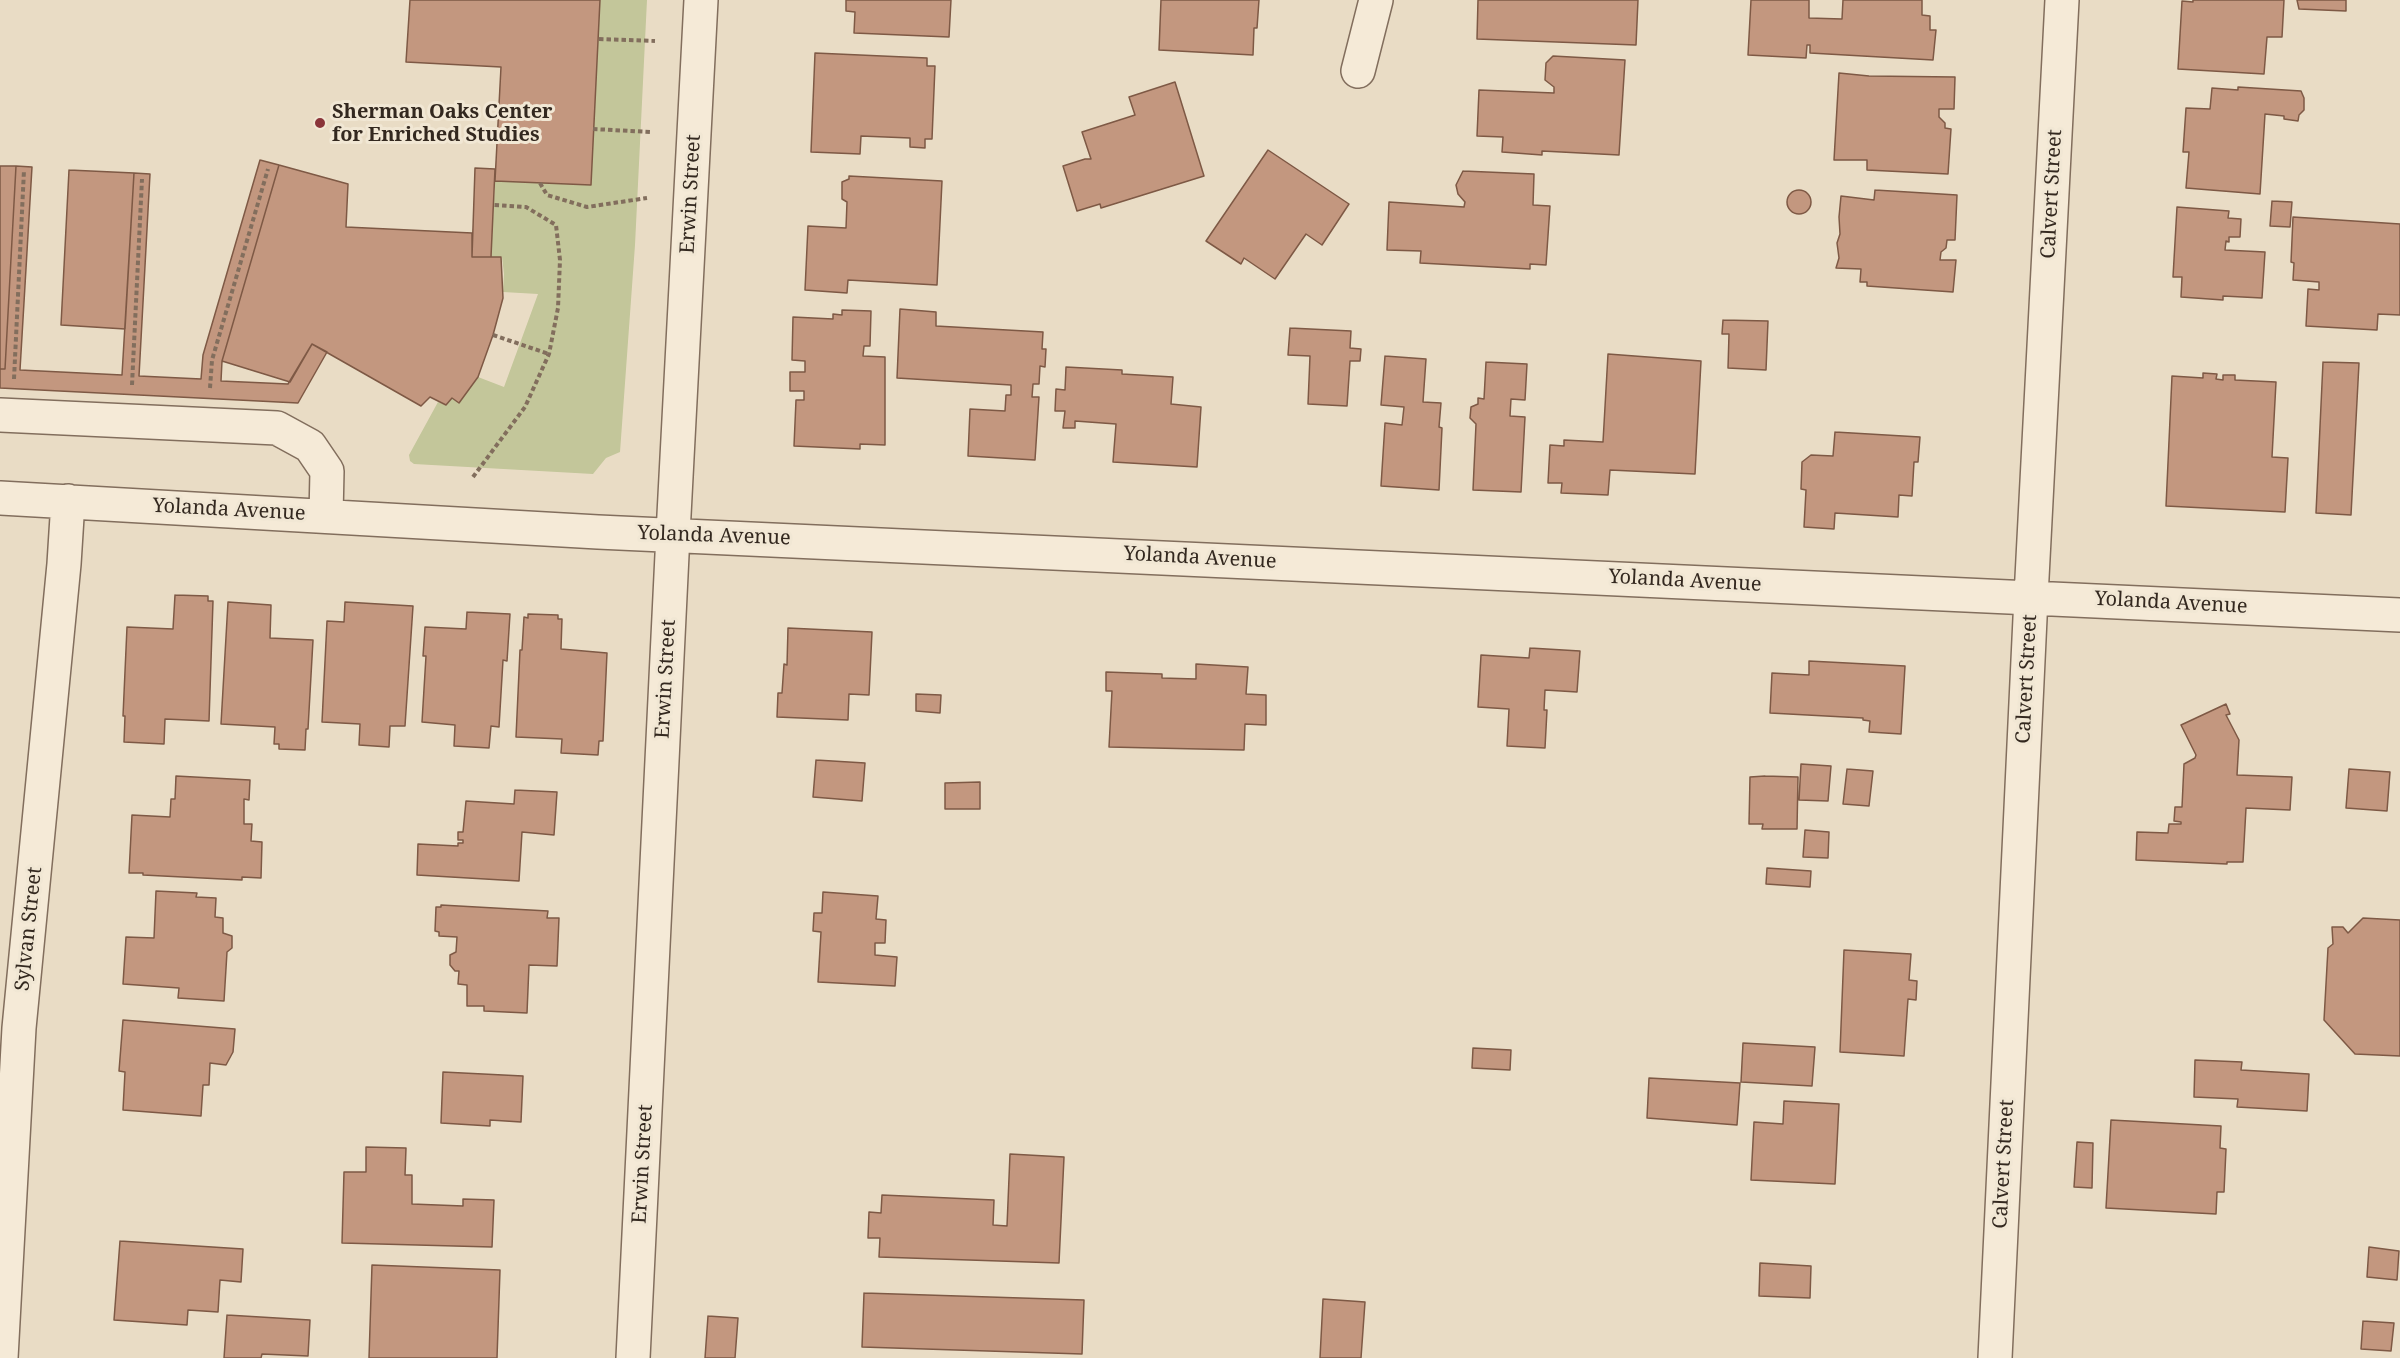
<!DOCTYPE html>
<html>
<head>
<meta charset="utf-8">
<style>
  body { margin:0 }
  canvas { display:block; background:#e9dcc5 }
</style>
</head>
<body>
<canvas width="2400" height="1358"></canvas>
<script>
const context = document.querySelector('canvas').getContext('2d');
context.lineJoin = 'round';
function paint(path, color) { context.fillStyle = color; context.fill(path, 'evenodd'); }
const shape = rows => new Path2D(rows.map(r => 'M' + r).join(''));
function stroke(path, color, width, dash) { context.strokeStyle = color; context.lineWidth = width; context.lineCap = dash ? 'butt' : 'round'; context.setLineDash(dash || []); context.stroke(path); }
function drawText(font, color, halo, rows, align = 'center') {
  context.font = font + ' "Noto Serif",serif'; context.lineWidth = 6; context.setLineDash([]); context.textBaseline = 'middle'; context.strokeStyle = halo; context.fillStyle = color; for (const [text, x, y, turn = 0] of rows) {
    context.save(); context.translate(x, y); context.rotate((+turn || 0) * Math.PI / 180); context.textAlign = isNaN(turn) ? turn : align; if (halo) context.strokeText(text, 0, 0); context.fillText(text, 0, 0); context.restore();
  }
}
const green = shape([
  [600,0,647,0,635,245,620,452,606,458,593,474,414,464,410,461,409,455,438,402,446,405,452,398,459,403,478,377,504,387,538,294,503,292,504,274,502,257,491,257,495,181,591,185]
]);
const building = shape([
  [410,0,600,0,591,185,495,181,501,67,406,62,410,0],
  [846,0,951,0,949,37,854,33,855,12,846,11,846,0],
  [1161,0,1259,0,1257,28,1254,28,1253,55,1159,50,1161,0],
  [1478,0,1638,0,1636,45,1477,39,1478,0],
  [1751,0,1809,0,1809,18,1842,19,1843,0,1922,0,1922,15,1930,16,1930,30,1936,30,1933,60,1810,53,1810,45,1807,45,1806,58,1748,55,1751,0],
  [2193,0,2284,0,2282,37,2267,37,2264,74,2178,69,2182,1,2193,2,2193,0],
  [2297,0,2346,0,2346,11,2299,9,2297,0],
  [815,53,927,58,927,66,935,66,932,139,925,139,925,148,910,147,910,138,861,136,860,154,811,152,815,53],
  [1553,56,1625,60,1619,155,1542,151,1542,155,1502,152,1503,137,1477,136,1479,90,1554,93,1554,87,1545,80,1546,63,1553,56],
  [1839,73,1869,76,1955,77,1954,109,1939,109,1939,117,1945,123,1945,128,1951,129,1948,174,1867,170,1867,160,1834,160,1839,73],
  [1175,82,1204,176,1101,208,1100,204,1077,211,1063,166,1085,159,1091,159,1082,132,1135,115,1129,97,1175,82],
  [2238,87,2301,91,2304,98,2304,110,2299,115,2298,121,2284,119,2284,116,2265,114,2260,194,2186,188,2189,152,2183,152,2186,108,2210,109,2212,88,2238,90,2238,87],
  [1268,150,1349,204,1322,245,1306,234,1275,279,1244,258,1241,264,1206,241,1268,150],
  [260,160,279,165,222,361,221,381,288,384,312,344,327,352,298,403,0,388,0,369,5,369,16,166,32,167,20,370,122,375,134,173,150,174,139,376,201,379,203,355,260,160],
  [279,165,348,184,346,227,472,233,472,257,501,257,503,298,493,335,478,377,459,403,452,398,446,405,430,397,421,406,312,344,290,382,222,361,279,165],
  [0,166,16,166,5,369,0,369,0,166],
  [475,168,495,169,491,257,472,257,475,168],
  [69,170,134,173,125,329,61,325,69,170],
  [1463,171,1534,174,1533,205,1550,206,1546,265,1530,264,1530,269,1420,263,1421,251,1387,250,1389,202,1464,207,1465,202,1458,194,1456,185,1463,171],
  [849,176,942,181,937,285,848,280,847,293,805,290,808,226,846,228,847,202,842,199,842,182,849,179,849,176],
  '1787 202a12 12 0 1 1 24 0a12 12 0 1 1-24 0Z',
  [1875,190,1957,195,1955,240,1947,240,1946,248,1941,252,1940,260,1956,260,1953,292,1867,286,1867,282,1860,282,1861,269,1836,268,1839,258,1837,243,1840,234,1839,217,1841,196,1874,200,1875,190],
  [2272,201,2292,202,2290,227,2270,226,2272,201],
  [2177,207,2229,211,2228,218,2241,219,2240,237,2229,237,2229,242,2226,241,2225,250,2265,252,2262,298,2223,296,2223,300,2181,297,2182,277,2173,277,2177,207],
  [2293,217,2400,224,2400,315,2378,314,2377,330,2306,326,2308,289,2319,290,2319,282,2293,280,2294,263,2291,262,2293,217],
  [900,309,936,312,936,326,1043,332,1042,349,1046,349,1045,367,1040,366,1039,384,1033,384,1032,397,1039,397,1035,460,968,456,970,409,1005,411,1006,395,1011,395,1011,385,897,378,900,309],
  [842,310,871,311,870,346,864,346,863,356,885,357,885,445,860,444,860,449,794,446,796,400,804,400,804,391,790,391,790,372,805,372,805,361,792,360,793,317,833,319,833,314,842,315,842,310],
  [1723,320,1768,321,1766,370,1728,368,1729,334,1722,334,1723,320],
  [1290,328,1351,331,1350,348,1361,349,1360,361,1350,361,1347,406,1308,404,1310,356,1288,355,1290,328],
  [1608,354,1701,361,1695,474,1610,470,1608,495,1561,493,1562,483,1548,483,1550,445,1564,446,1564,440,1603,442,1608,354],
  [1385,356,1426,359,1423,402,1441,403,1439,427,1442,428,1439,490,1381,486,1385,423,1402,425,1404,407,1381,405,1385,356],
  [1486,362,1527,364,1525,400,1511,399,1510,416,1525,417,1521,492,1473,490,1476,424,1470,418,1471,407,1478,404,1478,398,1484,399,1486,362],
  [2323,362,2359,363,2351,515,2316,513,2323,362],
  [1066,367,1122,370,1122,374,1173,377,1171,404,1201,407,1197,467,1113,462,1116,424,1075,421,1075,428,1063,428,1065,411,1055,411,1056,389,1065,390,1066,367],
  [2203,373,2217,374,2216,379,2223,380,2223,375,2235,375,2235,380,2276,382,2272,457,2288,458,2285,512,2166,506,2172,376,2203,378,2203,373],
  [1835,432,1920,437,1918,462,1914,462,1912,496,1899,495,1898,517,1835,513,1834,529,1804,527,1806,490,1801,489,1802,462,1811,455,1833,456,1835,432],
  [175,595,208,596,208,601,213,601,209,721,165,719,164,744,124,742,125,716,123,716,127,627,173,629,175,595],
  [228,602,271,605,270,638,313,640,308,729,306,729,305,750,279,749,279,744,274,744,275,727,221,724,228,602],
  [345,602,413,606,405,726,390,726,389,747,359,745,360,724,322,722,327,621,344,622,345,602],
  [467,612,510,614,507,661,503,660,499,727,491,726,489,748,454,746,455,725,422,722,426,656,423,656,425,627,466,629,467,612],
  [528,614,558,615,558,619,562,619,561,649,607,653,603,741,599,741,598,755,561,753,562,739,516,737,520,650,522,650,524,617,528,618,528,614],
  [788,628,872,632,869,695,849,694,848,720,777,717,778,693,782,693,784,664,787,665,788,628],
  [1530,648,1580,651,1577,692,1545,690,1544,710,1547,710,1545,748,1507,746,1509,709,1478,707,1481,655,1529,658,1530,648],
  [1809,661,1905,666,1901,734,1869,732,1870,721,1863,720,1863,718,1770,713,1772,673,1809,675,1809,661],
  [1196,664,1248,667,1246,694,1266,695,1266,725,1245,724,1244,750,1109,747,1112,691,1106,691,1106,672,1162,674,1162,678,1196,679,1196,664],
  [916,694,941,695,940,713,916,711,916,694],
  [2226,704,2230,714,2226,715,2239,740,2237,775,2292,777,2290,810,2246,808,2243,862,2227,862,2227,864,2136,860,2137,832,2168,833,2169,824,2181,824,2181,822,2174,821,2175,807,2182,807,2184,764,2195,758,2196,755,2181,725,2226,704],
  [816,760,865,763,862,801,813,797,816,760],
  [1801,764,1831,766,1828,801,1799,800,1801,764],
  [1847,769,1873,771,1869,806,1843,804,1847,769],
  [2349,769,2390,772,2387,811,2346,808,2349,769],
  [176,776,250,780,249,800,244,799,244,824,252,824,251,841,262,842,261,878,242,877,242,880,143,875,143,873,129,873,132,815,170,817,171,799,175,799,176,776],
  [1765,776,1798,777,1797,829,1762,829,1763,824,1749,824,1750,777,1765,776],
  [980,782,980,809,945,809,945,783,980,782],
  [515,790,557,792,554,835,522,832,519,881,417,875,418,844,458,846,458,843,463,843,463,840,458,840,458,832,463,832,466,801,514,804,515,790],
  [1805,830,1829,832,1828,858,1803,857,1805,830],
  [1767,868,1811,871,1810,887,1766,884,1767,868],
  [156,891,197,893,196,897,216,898,215,917,223,918,223,933,232,936,232,948,227,952,224,1001,178,998,179,988,123,984,126,937,154,938,156,891],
  [823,892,878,896,876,919,886,920,885,943,875,943,875,955,897,957,895,986,818,982,821,932,813,931,814,913,822,913,823,892],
  [441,905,548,911,547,918,559,918,557,966,529,965,527,1013,484,1011,484,1006,467,1006,467,985,458,984,459,971,455,971,450,965,450,955,456,952,457,937,439,936,439,932,435,931,436,907,441,907,441,905],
  [2363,918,2400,920,2400,1056,2355,1054,2324,1020,2328,948,2333,944,2332,927,2343,927,2348,933,2363,918],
  [1844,950,1911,954,1909,980,1917,981,1916,1000,1908,999,1904,1056,1840,1052,1844,950],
  [123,1020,235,1029,233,1052,226,1065,210,1063,209,1085,203,1085,201,1116,123,1110,125,1072,119,1071,123,1020],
  [1743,1043,1815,1047,1812,1086,1741,1082,1743,1043],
  [1473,1048,1511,1050,1510,1070,1472,1068,1473,1048],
  [2195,1060,2242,1062,2241,1070,2309,1074,2307,1111,2237,1107,2238,1099,2194,1097,2195,1060],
  [443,1072,523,1076,521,1122,490,1120,490,1126,441,1123,443,1072],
  [1649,1078,1740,1083,1737,1125,1647,1118,1649,1078],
  [1784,1101,1839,1104,1835,1184,1751,1180,1754,1122,1783,1124,1784,1101],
  [2111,1120,2221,1126,2220,1148,2226,1149,2224,1192,2217,1192,2216,1214,2106,1208,2111,1120],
  [2077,1142,2093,1143,2092,1188,2074,1187,2077,1142],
  [366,1147,406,1148,405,1175,412,1175,412,1204,463,1206,463,1199,494,1200,492,1247,342,1243,344,1172,366,1172,366,1147],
  [1010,1154,1064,1157,1059,1263,879,1257,880,1238,868,1238,869,1212,881,1213,882,1195,994,1200,993,1225,1007,1226,1010,1154],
  [120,1241,243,1249,241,1282,220,1280,218,1312,188,1310,187,1325,114,1320,120,1241],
  [2369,1247,2399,1251,2397,1280,2367,1277,2369,1247],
  [1760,1263,1811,1266,1810,1298,1759,1296,1760,1263],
  [372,1265,500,1270,497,1358,369,1358,372,1265],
  [864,1293,1084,1300,1082,1354,862,1347,864,1293],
  [1323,1299,1365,1302,1361,1358,1320,1358,1323,1299],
  [227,1315,310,1320,308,1356,262,1354,261,1358,224,1358,227,1315],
  [708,1316,738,1318,735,1358,705,1358,708,1316],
  [2363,1321,2394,1323,2391,1351,2361,1349,2363,1321]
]);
const path = shape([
  [599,39,655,41],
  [593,129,651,132],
  [540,183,547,195,587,207,647,198],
  [493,335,549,354],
  [14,379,24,170],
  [132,385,142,179],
  [210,388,212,360,268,169],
  [473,477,525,407,549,354,558,308,560,260,556,225,526,207,493,205]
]);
const minor = shape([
  [1358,71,1376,0],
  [0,415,277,428,310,446,327,471,326,516],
  [0,498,598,532,2400,615],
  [1,1358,19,1028,64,564,68,501],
  [633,1358,673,534,701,0],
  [1995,1358,2031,597,2062,0]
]);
const markers = [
  [320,123,6,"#8a3439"]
];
const poiNames = [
  ["Sherman Oaks Center",332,112],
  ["for Enriched Studies",332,135]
];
const streetNames = [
  ["Erwin Street",691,194,-87],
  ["Calvert Street",2052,194,-87],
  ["Yolanda Avenue",229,510,3],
  ["Yolanda Avenue",714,536,2],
  ["Yolanda Avenue",1200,558,3],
  ["Yolanda Avenue",1685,581,3],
  ["Yolanda Avenue",2171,603,3],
  ["Erwin Street",666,679,-87],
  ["Calvert Street",2027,679,-87],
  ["Sylvan Street",29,929,-84],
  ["Erwin Street",643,1164,-87],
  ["Calvert Street",2004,1164,-87]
];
paint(green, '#c3c69a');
paint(building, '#c3977f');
stroke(building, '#7e5945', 1.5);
stroke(minor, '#826e5d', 36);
stroke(path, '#826e5d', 4, [4.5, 3]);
stroke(minor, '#f5ead7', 33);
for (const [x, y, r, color] of markers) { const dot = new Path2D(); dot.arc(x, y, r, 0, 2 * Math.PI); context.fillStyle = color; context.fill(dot); stroke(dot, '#f1e7d4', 2); }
drawText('bold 20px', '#33281f', '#f1e7d4', poiNames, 'left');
drawText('20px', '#33281f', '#f1e7d4', streetNames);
</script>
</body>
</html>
